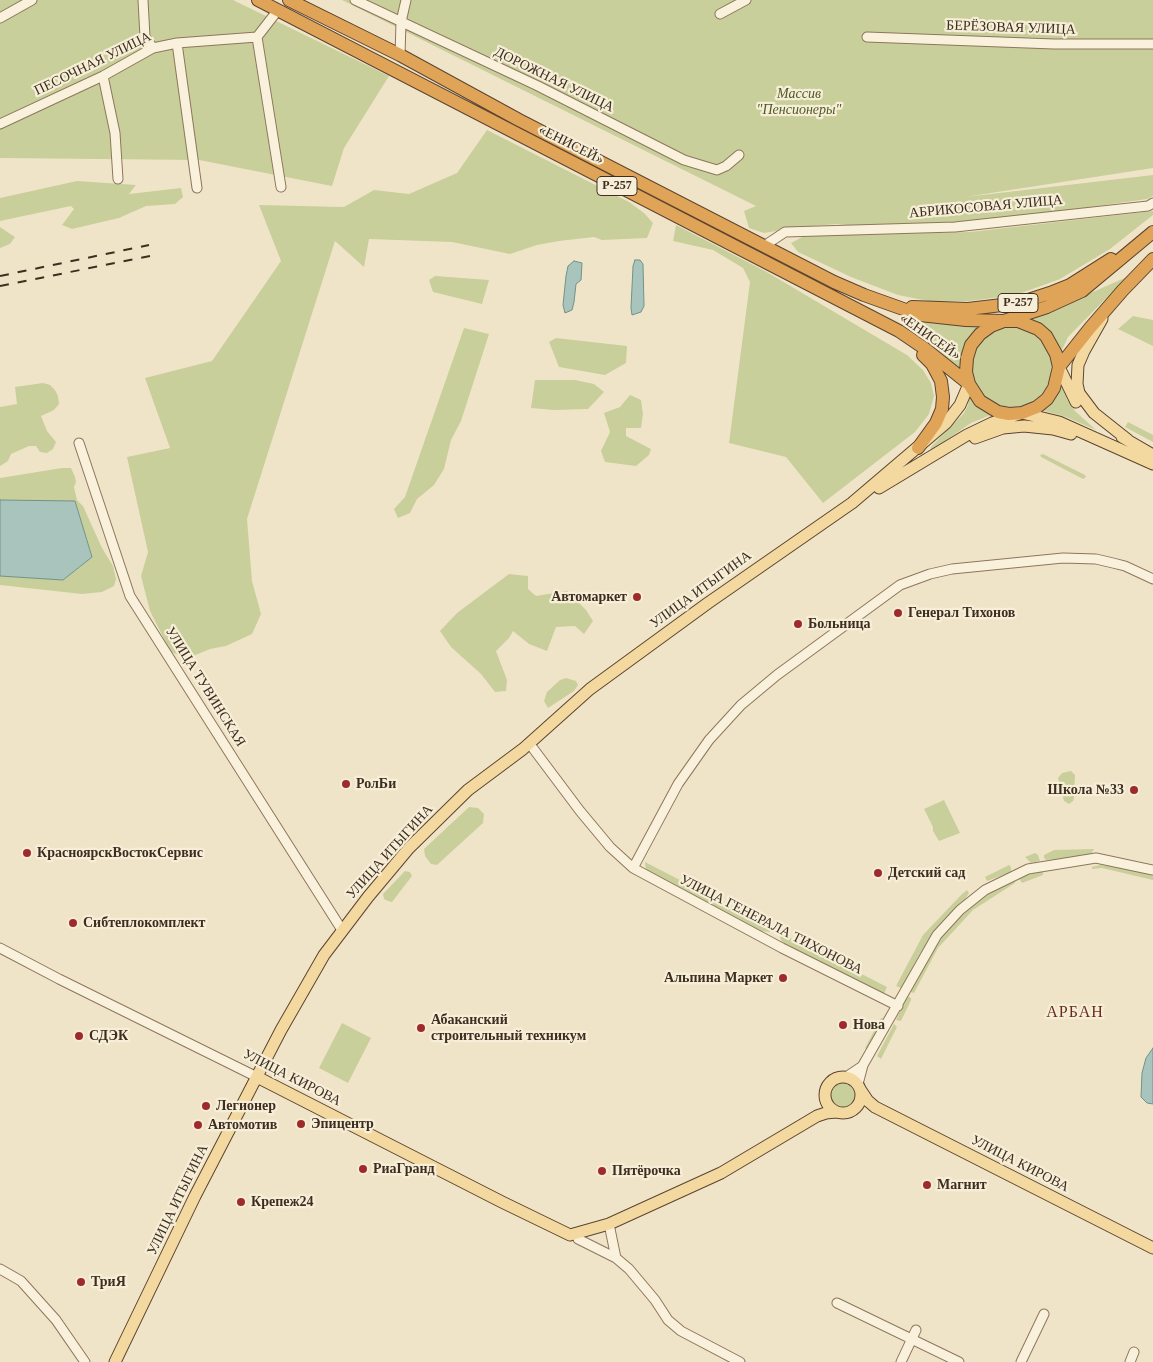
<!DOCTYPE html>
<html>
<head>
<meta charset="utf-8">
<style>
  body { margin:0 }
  canvas { display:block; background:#f0e4c8 }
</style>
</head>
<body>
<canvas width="1153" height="1362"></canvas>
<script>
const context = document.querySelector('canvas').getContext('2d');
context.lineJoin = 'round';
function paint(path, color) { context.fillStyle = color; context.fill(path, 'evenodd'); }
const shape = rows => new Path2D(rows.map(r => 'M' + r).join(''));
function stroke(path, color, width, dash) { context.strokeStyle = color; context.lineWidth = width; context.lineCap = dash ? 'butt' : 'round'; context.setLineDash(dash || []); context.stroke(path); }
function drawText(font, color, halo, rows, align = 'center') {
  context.font = font + ' "Times New Roman",serif'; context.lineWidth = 4.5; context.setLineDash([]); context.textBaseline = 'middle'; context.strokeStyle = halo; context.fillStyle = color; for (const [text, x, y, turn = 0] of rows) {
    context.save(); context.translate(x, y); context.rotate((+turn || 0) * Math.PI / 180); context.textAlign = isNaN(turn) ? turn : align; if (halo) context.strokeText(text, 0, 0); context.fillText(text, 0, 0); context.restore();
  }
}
const green = shape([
  [0,0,233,0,389,76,344,148,332,186,199,160,0,158],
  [342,0,1153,0,1153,168,965,197,1153,175,1153,196,1147,199,1091,207,957,223,857,226,837,224,800,227,764,233,749,228,744,211,756,206],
  [487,130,629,202,644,213,653,223,647,238,602,240,594,237,559,241,537,245,510,254,452,242,369,239,364,267,335,241,247,519,252,581,261,614,252,634,226,646,210,649,186,659,170,651,150,611,141,576,148,552,127,457,170,448,145,378,212,361,281,261,259,205,344,207,374,190,409,194,457,173],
  [77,181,136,185,129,194,181,188,183,197,175,204,146,206,119,218,72,229,62,225,74,209,71,206,0,221,0,198],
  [1153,211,1153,215,1110,249,1060,279,1016,295,969,301,928,301,898,295,851,277,798,252,791,243,804,236,970,232],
  [676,225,765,271,907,355,923,370,931,383,934,396,929,414,915,432,823,503,786,457,729,443,750,282,743,268,713,250,673,241],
  [0,227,15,237,10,244,0,248],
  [435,276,489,280,482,304,433,292,429,280],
  [1127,277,1068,337,1061,352,1025,318,1054,309],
  [1133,316,1153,320,1153,346,1118,329],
  [901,317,930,322,956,325,985,324,961,371,912,332],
  '972 367a40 40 0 1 1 80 0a40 40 0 1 1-80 0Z',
  [464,328,489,334,461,421,451,440,444,469,434,485,417,499,410,513,398,518,394,509,405,497],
  [556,338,627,346,626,363,605,375,559,367,549,342],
  [535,380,575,380,594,384,604,392,588,409,554,410,531,408],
  [1062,382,1067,399,1075,411,1096,430,1066,417,1041,410],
  [43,383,50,385,55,390,58,396,59,404,54,410,41,416,47,431,56,442,53,449,47,453,40,452,36,446,29,446,11,454,8,461,0,466,0,407,17,404,15,387],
  [630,395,641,400,643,414,641,428,626,428,626,436,651,449,649,455,636,466,605,462,601,451,610,432,604,413,620,407],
  [970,395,993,414,971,423,932,450,930,448,964,413,968,405],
  [1128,422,1153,435,1153,442,1125,427],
  [1043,454,1085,475,1086,477,1083,479,1041,457,1040,455],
  [62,468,71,468,75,477,76,482,74,487,77,500,83,506,102,548,113,566,116,579,114,586,102,592,82,594,0,585,0,576,63,580,92,557,75,501,0,500,0,478],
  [509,574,528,576,528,589,536,596,567,591,586,610,593,621,584,634,575,626,556,627,547,651,529,644,513,631,509,638,496,651,507,680,506,691,495,692,481,674,451,647,440,631,457,613],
  [566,678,576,681,578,685,574,691,548,708,544,701,547,692,560,680],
  [1071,771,1075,775,1074,798,1073,801,1069,804,1064,801,1058,778,1062,773],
  [944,800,960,833,939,841,933,831,933,827,924,809],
  [469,807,478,808,484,814,483,823,437,865,431,864,425,856,424,849],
  [1094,849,1090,856,1046,860,1044,858,1044,855,1054,850],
  [1035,853,1038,855,1040,861,1031,863,1025,857],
  [645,862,773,928,770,932,761,931,653,876,646,870],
  [1009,865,1011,867,1011,872,987,881,985,877],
  [1100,865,1128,868,1153,876,1153,880,1102,868,1092,869,1092,867],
  [1043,870,1043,875,1022,883,1019,878],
  [405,871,410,872,412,876,392,902,388,901,384,899,383,894],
  [1015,879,1015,883,973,910,938,948,914,993,910,992,932,950,947,930,974,904,999,887],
  [967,890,969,893,964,901,935,931,919,955,901,988,896,986,923,935,962,894],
  [780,932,887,987,884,994,782,942,780,937],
  [907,996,911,998,911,1000,901,1021,896,1020],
  [881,1018,885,1019,869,1050,865,1048],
  [342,1023,371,1038,348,1083,319,1068],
  [894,1024,897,1027,881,1059,877,1056],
  '828 1095a15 15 0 1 1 30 0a15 15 0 1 1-30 0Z'
]);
const water = shape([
  [635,260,640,260,643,264,644,306,641,312,632,315,631,308,633,266,635,260],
  [574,261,582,263,581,280,576,284,574,302,572,310,565,313,563,305,566,276,568,266,574,261],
  [0,500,75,501,92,557,63,580,0,576,0,500],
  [1153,1048,1153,1104,1147,1103,1141,1097,1142,1073,1146,1058,1153,1048]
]);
const minor = shape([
  [143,0,145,37,153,48],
  [355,0,538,86,684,160,717,170,726,166,739,155],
  [720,14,746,0],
  [0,18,32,0],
  [257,37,281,187],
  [867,37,1054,44,1153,44],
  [177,43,197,188],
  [400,55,401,22,406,0],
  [103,76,115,133,118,179],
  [0,124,103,76,153,48,177,43,257,37,278,10],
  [764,246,785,232,955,227,1148,206,1153,203],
  [79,443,130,596,342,930],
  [529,743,580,811,610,847,633,868,782,948,898,1006],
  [633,868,678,784,709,740,741,705,777,675,900,585,930,574,952,569,1063,558,1096,559,1113,563,1125,566,1153,579],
  [0,948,59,979,257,1077],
  [846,1077,861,1067],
  [858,1084,863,1065,937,935,960,910,985,890,1028,869,1096,858,1153,870],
  [609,1224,616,1258],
  [578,1239,616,1258,629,1269,655,1300,668,1320,681,1331,740,1362],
  [0,1269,21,1281,56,1320,85,1362],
  [837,1303,959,1362],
  [901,1362,916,1330],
  [1021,1362,1044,1314],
  [1130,1362,1134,1352]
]);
const major = shape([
  [1102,319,1084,351,1078,365,1077,384,1079,393,1094,413,1128,440],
  [1059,367,1076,402],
  [1122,437,1153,455],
  [975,438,1003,428,1024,426,1053,429,1071,434],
  [879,488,967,435,992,423,1022,413,1059,422,1153,464],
  '825 1095a18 18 0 1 1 36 0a18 18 0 1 1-36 0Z',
  [257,1077,502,1202,570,1235,609,1224,721,1173,817,1116,826,1113,836,1112],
  [860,1089,868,1101,875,1107,1153,1248],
  [115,1362,195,1196,281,1030,324,955,368,897,409,848,468,790,523,749,590,689,708,603,852,503,946,423,960,405,969,384]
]);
const highway = shape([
  [258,0,899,331,924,348,969,384],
  [289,0,400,55,519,120,834,282,864,295,920,315,966,320,1004,321,1018,321,1038,329,1046,336,1056,354,1059,367,1054,388,1047,399,1037,407,1022,413,1009,414,998,412,980,401,969,384,966,372,967,358,971,345,980,334,991,326,1004,321,1047,307,1082,291,1153,232],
  [912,307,968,309,1019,303,1050,293,1070,285,1111,259],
  [1059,367,1090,328,1123,290,1153,259],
  [918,448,936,423,942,409,943,397,941,381,932,364,923,355]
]);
const rail = shape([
  [0,276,149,245],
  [0,286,150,256]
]);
const markers = [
  [637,597,5,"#9e2a2b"],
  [898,613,5,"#9e2a2b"],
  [798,624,5,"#9e2a2b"],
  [346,784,5,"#9e2a2b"],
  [1134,790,5,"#9e2a2b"],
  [27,853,5,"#9e2a2b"],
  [878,873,5,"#9e2a2b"],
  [73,923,5,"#9e2a2b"],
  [783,978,5,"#9e2a2b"],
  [843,1025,5,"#9e2a2b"],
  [421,1028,5,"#9e2a2b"],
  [79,1036,5,"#9e2a2b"],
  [206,1106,5,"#9e2a2b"],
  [301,1124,5,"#9e2a2b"],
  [198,1125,5,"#9e2a2b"],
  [363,1169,5,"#9e2a2b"],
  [602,1171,5,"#9e2a2b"],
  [927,1185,5,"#9e2a2b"],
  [241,1202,5,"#9e2a2b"],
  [81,1282,5,"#9e2a2b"]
];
const shields = [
  [617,186,40],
  [1018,303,40]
];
const shieldNames = [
  ["Р-257",617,186],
  ["Р-257",1018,303]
];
const streetNames = [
  ["БЕРЁЗОВАЯ УЛИЦА",1011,28,2],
  ["ПЕСОЧНАЯ УЛИЦА",93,64,-26],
  ["ДОРОЖНАЯ УЛИЦА",554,80,26],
  ["«ЕНИСЕЙ»",571,145,27],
  ["АБРИКОСОВАЯ УЛИЦА",986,207,-5],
  ["«ЕНИСЕЙ»",930,337,35],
  ["УЛИЦА ИТЫГИНА",701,590,-36],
  ["УЛИЦА ТУВИНСКАЯ",205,687,58],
  ["УЛИЦА ИТЫГИНА",390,852,-48],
  ["УЛИЦА ГЕНЕРАЛА ТИХОНОВА",771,925,27],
  ["УЛИЦА КИРОВА",292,1078,27],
  ["УЛИЦА КИРОВА",1020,1164,27],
  ["УЛИЦА ИТЫГИНА",178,1200,-64]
];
const parkNames = [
  ["Массив",799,94],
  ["\"Пенсионеры\"",799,110]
];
const poiNames = [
  ["Автомаркет",627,597,"right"],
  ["Генерал Тихонов",908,613],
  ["Больница",808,624],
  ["РолБи",356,784],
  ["Школа №33",1124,790,"right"],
  ["КрасноярскВостокСервис",37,853],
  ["Детский сад",888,873],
  ["Сибтеплокомплект",83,923],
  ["Альпина Маркет",773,978,"right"],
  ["Абаканский",431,1020],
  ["строительный техникум",431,1036],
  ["Нова",853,1025],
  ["СДЭК",89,1036],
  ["Легионер",216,1106],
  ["Эпицентр",311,1124],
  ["Автомотив",208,1125],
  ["РиаГранд",373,1169],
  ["Пятёрочка",612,1171],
  ["Магнит",937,1185],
  ["Крепеж24",251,1202],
  ["ТриЯ",91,1282]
];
const quarterNames = [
  ["АРБАН",1075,1013]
];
paint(green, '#c9cf9b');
paint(water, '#a9c4bc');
stroke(water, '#6f938a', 1);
stroke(minor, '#8d765c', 11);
stroke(major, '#5b4430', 13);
stroke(highway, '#5b4430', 14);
stroke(minor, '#faf1dc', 9);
stroke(major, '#f3d9a0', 11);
stroke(highway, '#e0a458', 12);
stroke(rail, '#3d2e20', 2, [9, 9]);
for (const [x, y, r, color] of markers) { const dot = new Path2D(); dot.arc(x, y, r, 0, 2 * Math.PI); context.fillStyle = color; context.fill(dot); stroke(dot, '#f7eed8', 2); }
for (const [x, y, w] of shields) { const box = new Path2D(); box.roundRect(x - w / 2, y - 9.5, w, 19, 4); context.fillStyle = '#f7eed8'; context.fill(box); stroke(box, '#3d2e20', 1); }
drawText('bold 12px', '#3d2e20', null, shieldNames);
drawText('14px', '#3d2e20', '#f7eed8', streetNames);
drawText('italic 14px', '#4d5a26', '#f7eed8', parkNames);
drawText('bold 14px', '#3d2e20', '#f7eed8', poiNames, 'left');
context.letterSpacing = '1px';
drawText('16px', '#6b2e1e', '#f7eed8', quarterNames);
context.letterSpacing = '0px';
</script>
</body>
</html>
